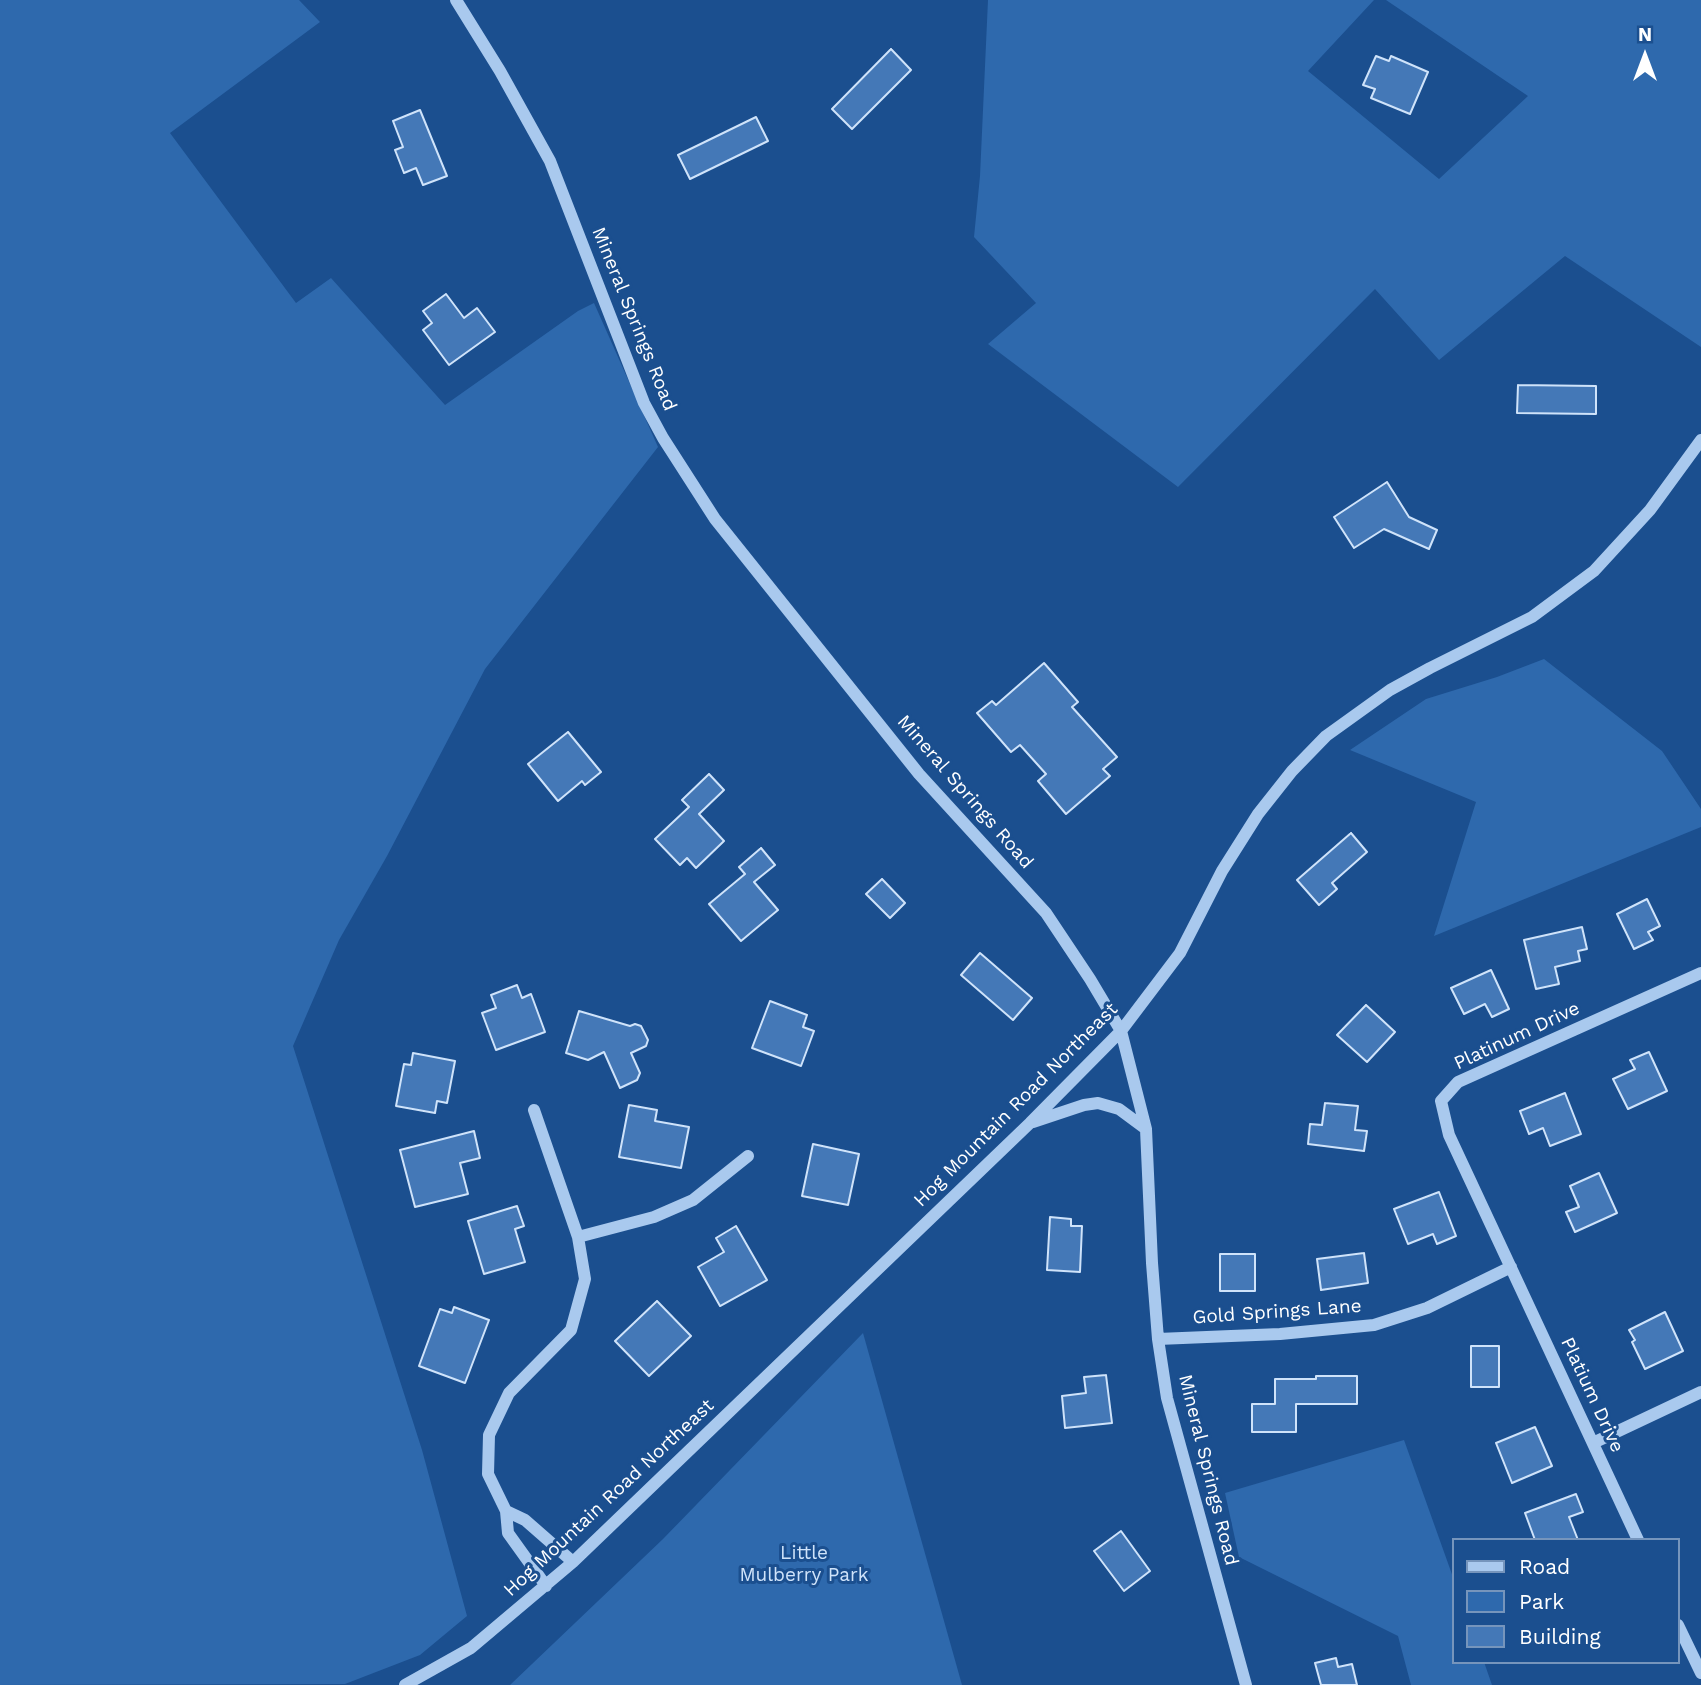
<!DOCTYPE html>
<html>
<head>
<meta charset="utf-8">
<style>
  body { margin:0 }
  #map { position:relative; width:1701px; height:1685px; overflow:hidden; background:#1b4f8f; font-family:"Work Sans",sans-serif }
  canvas { display:block }
  .legend { position:absolute; left:1452px; top:1538px; width:228px; height:126px; box-sizing:border-box; background:#1b4f8f; border:2px solid #7695bc; margin:0; padding:9px 12px; list-style:none; font-size:21px; color:#fff }
  .legend li { display:flex; align-items:center; gap:14px; height:35px }
  .legend b { width:35px; border:2px solid #7695bc }
  .north { position:absolute; left:1610px; top:21px; width:70px; height:70px; -webkit-text-stroke:5px #1b4f8f; paint-order:stroke; rotate:0deg; font-size:19px; font-weight:700; line-height:28px; text-align:center; color:#fff }
  .north::after { content:''; display:block; margin:auto; width:24px; height:32px; background:#fff; clip-path:polygon(50% 0,100% 100%,50% 72%,0 100%) }
</style>
</head>
<body>
<div id="map">
<canvas width="1701" height="1685"></canvas>
<ul class="legend">
<li><b style="height:9px;background:#a9c9ee"></b>Road</li>
<li><b style="height:19px;background:#2e69ad"></b>Park</li>
<li><b style="height:19px;background:#4478b7"></b>Building</li>
</ul>
<div class="north">N</div>
</div>
<script>
const context = document.querySelector('canvas').getContext('2d');
context.lineJoin = 'round';
function paint(path, color) { context.fillStyle = color; context.fill(path, 'evenodd'); }
const shape = rows => new Path2D(rows.map(r => 'M' + r).join(''));
function stroke(path, color, width, dash) { context.strokeStyle = color; context.lineWidth = width; context.lineCap = dash ? 'butt' : 'round'; context.setLineDash(dash || []); context.stroke(path); }
function drawText(font, color, halo, rows, align = 'center') {
  context.font = font + ' "Work Sans",sans-serif'; context.lineWidth = 6; context.setLineDash([]); context.textBaseline = 'middle'; context.strokeStyle = halo; context.fillStyle = color; for (const [text, x, y, turn = 0] of rows) {
    context.save(); context.translate(x, y); context.rotate((+turn || 0) * Math.PI / 180); context.textAlign = isNaN(turn) ? turn : align; if (halo) context.strokeText(text, 0, 0); context.fillText(text, 0, 0); context.restore();
  }
}
const green = shape([
  [0,0,299,0,320,22,170,133,296,303,331,278,445,405,578,311,594,303,658,447,485,669,387,856,339,940,293,1046,422,1450,467,1616,420,1655,345,1684,0,1685],
  [988,0,1374,0,1308,71,1439,179,1528,96,1386,0,1701,0,1701,347,1565,256,1439,360,1375,289,1178,487,988,344,1036,303,974,237,980,176],
  [1544,659,1662,751,1701,809,1701,827,1434,936,1476,802,1350,750,1426,699,1497,677],
  [863,1333,962,1685,510,1685,663,1539],
  [1404,1440,1454,1580,1454,1662,1484,1662,1492,1685,1411,1685,1398,1636,1239,1557,1225,1493]
]);
const building = shape([
  [891,49,911,70,852,129,832,109,891,49],
  [1376,56,1389,61,1391,56,1428,72,1410,114,1371,98,1375,89,1363,85,1376,56],
  [420,110,447,176,423,185,416,168,404,173,395,150,403,147,393,121,420,110],
  [756,117,768,141,690,179,678,155,756,117],
  [446,294,464,318,477,308,495,332,449,365,423,330,432,323,423,311,446,294],
  [1518,385,1596,386,1596,414,1517,413,1518,385],
  [1387,482,1409,517,1437,530,1429,549,1384,529,1354,548,1334,517,1387,482],
  [1044,663,1078,702,1072,707,1117,757,1103,769,1110,776,1066,814,1038,781,1046,774,1020,745,1011,752,977,713,992,701,996,705,1044,663],
  [568,732,601,772,585,785,582,781,558,801,528,764,568,732],
  [709,774,724,790,699,814,724,841,696,868,687,858,680,865,655,839,689,807,682,800,709,774],
  [1351,833,1367,852,1332,883,1337,889,1319,905,1297,880,1351,833],
  [761,848,775,865,754,882,778,910,741,941,709,904,745,874,739,867,761,848],
  [882,879,905,903,890,918,866,894,882,879],
  [1647,899,1660,926,1648,932,1653,940,1634,949,1617,914,1647,899],
  [1582,927,1587,949,1578,951,1580,961,1555,967,1559,984,1536,989,1524,940,1582,927],
  [980,953,1032,998,1013,1020,961,975,980,953],
  [1491,970,1509,1009,1492,1017,1485,1004,1464,1014,1451,988,1491,970],
  [517,985,522,998,531,994,545,1032,496,1050,482,1013,496,1008,491,995,517,985],
  [770,1001,807,1015,803,1027,814,1031,801,1066,752,1048,770,1001],
  [1366,1005,1395,1032,1367,1062,1337,1035,1366,1005],
  [579,1011,630,1026,635,1024,641,1026,648,1040,646,1046,631,1053,640,1073,637,1080,620,1088,604,1052,588,1060,566,1053,579,1011],
  [1649,1052,1667,1091,1628,1109,1613,1079,1635,1069,1630,1060,1649,1052],
  [413,1053,455,1061,447,1103,437,1101,435,1113,396,1106,404,1064,411,1065,413,1053],
  [1565,1093,1581,1134,1550,1146,1543,1128,1529,1134,1520,1111,1565,1093],
  [1325,1103,1358,1106,1355,1130,1367,1131,1364,1151,1308,1144,1310,1124,1322,1125,1325,1103],
  [629,1105,657,1110,655,1121,689,1127,681,1168,619,1157,629,1105],
  [474,1131,480,1158,460,1163,468,1194,415,1207,400,1150,474,1131],
  [813,1144,859,1154,848,1205,802,1196,813,1144],
  [1599,1173,1617,1213,1575,1232,1566,1212,1579,1207,1570,1186,1599,1173],
  [1439,1192,1456,1236,1437,1244,1433,1234,1408,1244,1394,1209,1439,1192],
  [517,1206,524,1226,515,1229,525,1262,484,1274,468,1221,517,1206],
  [1050,1217,1071,1219,1071,1226,1082,1226,1080,1272,1047,1270,1050,1217],
  [736,1226,767,1280,720,1306,698,1267,724,1252,716,1238,736,1226],
  [1364,1253,1368,1283,1321,1290,1317,1259,1364,1253],
  [1220,1254,1255,1254,1255,1291,1220,1291,1220,1254],
  [657,1301,691,1336,649,1376,615,1341,657,1301],
  [454,1307,489,1320,465,1383,419,1366,440,1309,452,1313,454,1307],
  [1665,1312,1683,1351,1645,1369,1632,1342,1635,1340,1629,1330,1665,1312],
  [1471,1346,1499,1346,1499,1387,1471,1387,1471,1346],
  [1106,1375,1112,1423,1065,1428,1062,1396,1086,1393,1084,1377,1106,1375],
  [1316,1376,1357,1376,1357,1404,1296,1404,1296,1432,1252,1432,1252,1404,1275,1404,1275,1379,1316,1379,1316,1376],
  [1535,1427,1552,1466,1512,1483,1496,1443,1535,1427],
  [1576,1494,1583,1512,1569,1517,1578,1540,1535,1540,1525,1513,1576,1494],
  [1121,1531,1150,1571,1124,1591,1094,1551,1121,1531],
  [1336,1658,1338,1667,1352,1664,1357,1685,1321,1685,1315,1663,1336,1658]
]);
const minor = shape([
  [456,0,500,71,550,161,644,403,663,438,715,519,919,774,1046,913,1090,979,1121,1031,1146,1129,1152,1263,1158,1339,1167,1398,1246,1685],
  [534,1110,578,1237,585,1279,571,1330,509,1393,489,1435,488,1474,506,1511,508,1533,546,1586],
  [1033,1122,1084,1105,1098,1103,1119,1109,1146,1129],
  [578,1237,654,1217,693,1200,748,1156],
  [1158,1339,1280,1334,1374,1325,1427,1308,1511,1267],
  [1593,1443,1701,1392],
  [506,1511,525,1520,573,1562],
  [1638,1540,1449,1135,1441,1101,1458,1082,1701,973],
  [1678,1625,1701,1673],
  [405,1685,471,1648,573,1562,1030,1123,1121,1031,1180,953,1222,871,1258,814,1292,771,1326,736,1390,690,1430,668,1532,617,1594,571,1650,510,1701,440]
]);
const streetNames = [
  ["Mineral Springs Road",634,319,68],
  ["Mineral Springs Road",965,792,49],
  ["Platinum Drive",1517,1036,-25],
  ["Hog Mountain Road Northeast",1016,1105,-45],
  ["Gold Springs Lane",1277,1312,-4],
  ["Platium Drive",1592,1395,65],
  ["Mineral Springs Road",1208,1470,76],
  ["Hog Mountain Road Northeast",609,1498,-43]
];
const parkNames = [
  ["Little",804,1553],
  ["Mulberry Park",804,1575]
];
paint(green, '#2e69ad');
paint(building, '#4478b7');
stroke(building, '#cfe3fa', 2);
stroke(minor, '#a9c9ee', 12);
drawText('19px', '#fff', '#1b4f8f', streetNames);
drawText('19px', '#cfe3fa', '#1b4f8f', parkNames);
</script>
</body>
</html>
